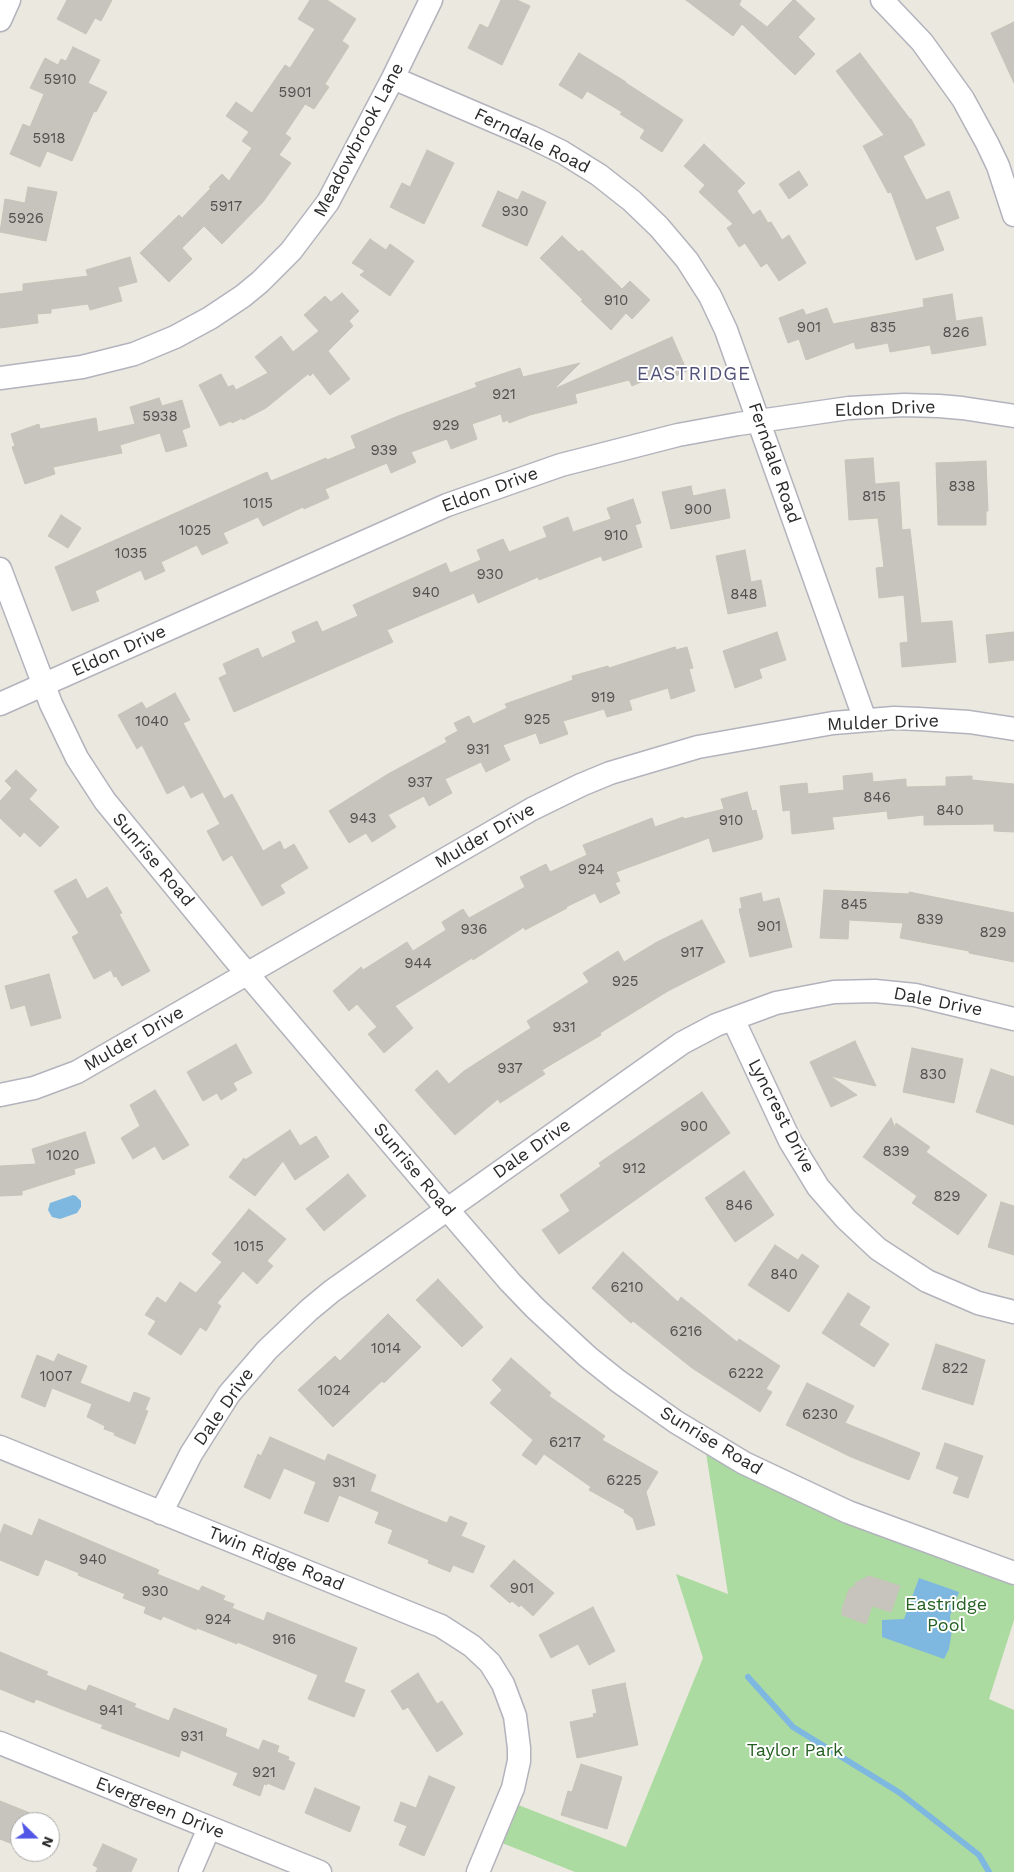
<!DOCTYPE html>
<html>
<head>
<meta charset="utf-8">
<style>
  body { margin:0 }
  #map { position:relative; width:1014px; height:1872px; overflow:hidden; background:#ebe8df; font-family:"Work Sans",sans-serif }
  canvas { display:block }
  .north { position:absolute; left:10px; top:1812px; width:50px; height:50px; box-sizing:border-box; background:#fff; border:1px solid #aaa; border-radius:50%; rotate:112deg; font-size:14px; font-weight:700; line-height:20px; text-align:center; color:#2b2b2b }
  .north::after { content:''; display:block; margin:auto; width:18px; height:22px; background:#5156e6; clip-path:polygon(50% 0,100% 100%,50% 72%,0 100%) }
</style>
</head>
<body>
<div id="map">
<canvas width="1014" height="1872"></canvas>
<div class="north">N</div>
</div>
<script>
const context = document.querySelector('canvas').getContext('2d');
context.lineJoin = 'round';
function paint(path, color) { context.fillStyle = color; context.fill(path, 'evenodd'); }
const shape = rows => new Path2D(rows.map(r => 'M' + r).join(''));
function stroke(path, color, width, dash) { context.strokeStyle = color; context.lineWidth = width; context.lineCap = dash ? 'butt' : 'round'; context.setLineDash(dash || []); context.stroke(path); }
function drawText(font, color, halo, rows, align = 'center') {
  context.font = font + ' "Work Sans",sans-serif'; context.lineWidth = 4; context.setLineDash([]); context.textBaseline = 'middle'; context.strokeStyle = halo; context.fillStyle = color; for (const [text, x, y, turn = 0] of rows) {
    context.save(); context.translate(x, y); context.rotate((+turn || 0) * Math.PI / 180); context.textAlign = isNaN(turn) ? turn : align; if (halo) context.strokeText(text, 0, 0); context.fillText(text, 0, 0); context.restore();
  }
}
const green = shape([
  [704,1440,1014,1573,1014,1620,989,1699,1014,1710,1014,1872,575,1872,492,1839,508,1801,626,1847,703,1658,676,1574,728,1594]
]);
const water = shape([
  [73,1195,76,1196,81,1201,81,1207,77,1213,60,1219,52,1217,48,1210,50,1203],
  [919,1578,959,1592,950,1616,952,1630,949,1649,944,1659,882,1637,882,1620,904,1619]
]);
const stream = shape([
  [748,1677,793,1727,900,1793,979,1855,989,1872]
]);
const building = shape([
  [67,0,112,0,101,21,95,18,86,34,57,19,67,0],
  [310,0,327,0,356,19,342,41,349,46,325,84,329,87,314,109,305,104,285,134,291,138,279,155,291,163,263,202,222,244,204,226,182,248,192,259,169,282,140,253,179,215,182,218,211,188,209,187,222,174,229,181,252,148,242,141,249,132,226,116,236,102,252,113,285,65,290,68,315,29,298,19,310,0],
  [501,0,517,0,530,6,502,65,468,48,480,24,488,28,501,0],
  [686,0,741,0,739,5,767,27,793,0,795,0,815,19,798,37,815,54,795,75,742,24,733,36,686,0],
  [1014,22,1014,83,991,33,1014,22],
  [73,47,100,60,88,83,107,92,96,112,94,111,72,161,47,151,40,167,10,154,23,124,30,127,44,94,30,88,45,58,58,65,61,59,66,61,73,47],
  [579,53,626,82,626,83,683,120,662,152,640,138,645,130,620,114,622,112,587,91,582,99,559,85,579,53],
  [860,53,910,119,911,119,925,145,903,156,926,200,949,191,959,218,935,227,944,250,916,260,891,192,888,193,863,146,884,135,836,71,860,53],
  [704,144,745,183,737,191,753,215,760,210,768,223,771,222,782,240,789,235,806,263,779,281,767,263,761,267,745,243,739,247,727,228,733,224,699,192,705,185,684,166,704,144],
  [427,150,454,163,424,224,390,207,402,183,410,187,427,150],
  [799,171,808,185,789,199,779,184,799,171],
  [28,187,57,192,46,241,0,232,5,199,25,203,28,187],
  [498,191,518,200,522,191,546,202,527,246,482,226,498,191],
  [562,236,579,252,582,250,622,289,630,281,650,300,632,319,626,313,611,330,581,301,583,300,540,258,562,236],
  [370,239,386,250,390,244,414,261,390,296,360,275,365,271,352,263,370,239],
  [130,257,137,282,118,287,122,301,90,310,88,304,51,309,51,313,37,314,38,323,0,328,0,294,23,291,23,284,88,276,86,270,130,257],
  [342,293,359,311,349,321,353,326,328,351,350,379,330,395,313,373,310,376,308,374,266,408,243,420,242,418,232,423,231,421,220,426,199,385,221,374,228,387,233,385,236,390,268,373,255,357,281,336,293,352,319,331,304,315,325,296,331,302,342,293],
  [952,294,956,321,982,317,986,345,932,354,930,345,890,352,888,343,856,349,854,342,806,360,799,339,788,343,779,318,803,309,806,315,827,308,833,324,924,307,923,299,952,294],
  [672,337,687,371,662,382,659,374,632,386,629,380,575,394,577,403,530,415,509,423,508,420,503,422,501,414,472,424,477,439,451,449,447,439,411,452,416,462,391,473,387,463,325,489,329,498,304,509,303,507,263,526,258,517,223,533,228,543,202,555,197,545,161,562,165,571,145,580,141,570,95,591,99,601,72,611,55,567,267,472,271,481,326,458,327,460,356,448,351,436,398,416,477,387,475,383,520,368,523,377,580,363,554,389,672,337],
  [159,398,162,406,182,400,190,427,182,430,187,446,166,452,160,433,120,445,122,453,53,467,55,474,25,484,12,447,15,446,11,434,39,424,40,429,96,418,98,432,135,424,130,407,159,398],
  [873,458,875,484,899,482,902,530,910,529,921,623,952,621,956,662,902,667,900,643,908,642,904,595,879,598,876,568,884,567,878,518,849,520,845,460,873,458],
  [986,461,988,511,986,511,986,525,938,525,936,463,986,461],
  [691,486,693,496,725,489,730,518,671,529,662,492,691,486],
  [633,499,641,523,635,525,642,547,603,561,601,556,539,580,538,577,478,603,474,593,387,630,393,642,234,712,219,678,227,674,223,664,258,648,262,658,296,642,292,632,317,621,322,632,358,616,353,605,446,563,450,573,481,560,477,550,503,539,509,552,547,537,543,527,568,517,573,532,611,519,607,508,633,499],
  [61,515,81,528,68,548,48,536,61,515],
  [745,550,751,582,761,580,766,606,728,614,716,556,745,550],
  [777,632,786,660,759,669,762,678,735,688,723,651,777,632],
  [1014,632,1014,660,989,663,986,635,1014,632],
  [675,647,676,650,687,647,693,668,689,669,695,691,671,699,668,688,629,700,632,710,607,717,604,709,563,721,568,734,540,744,536,733,503,745,510,760,486,772,481,762,445,779,452,793,429,806,424,796,388,815,396,827,372,842,366,833,349,843,329,811,388,774,447,742,445,738,458,731,454,723,469,716,473,724,507,708,505,704,573,680,572,676,608,666,609,668,675,647],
  [175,693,190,720,183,723,224,799,232,794,263,851,280,841,284,850,294,844,308,868,280,885,285,893,262,906,232,855,223,861,207,831,220,824,203,792,191,798,184,785,167,794,142,745,137,749,118,715,142,702,146,709,175,693],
  [16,770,37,790,29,799,59,827,40,847,24,832,20,837,0,818,0,801,12,788,5,781,16,770],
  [872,773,873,782,906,779,906,787,946,786,946,777,972,776,972,780,1014,784,1014,832,994,831,994,824,924,825,924,815,888,819,887,811,832,817,834,829,792,834,790,810,783,811,780,786,807,783,808,794,844,790,843,776,872,773],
  [747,792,752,811,756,810,763,837,762,837,762,839,713,852,709,838,616,872,620,881,615,883,620,893,600,903,595,893,566,907,567,908,525,930,524,927,473,960,472,958,395,1006,413,1028,384,1053,368,1034,377,1027,357,1004,349,1011,333,991,361,967,363,970,407,942,413,951,446,930,442,922,463,909,469,918,525,887,520,877,546,864,550,872,587,855,583,845,652,818,655,827,683,817,684,819,724,809,721,799,747,792],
  [76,879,87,899,107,887,122,913,119,914,150,971,122,986,116,976,114,977,111,970,94,979,72,937,79,933,54,891,76,879],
  [824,890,909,894,909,892,1014,913,1014,962,969,953,969,951,900,938,903,923,849,920,848,939,820,938,824,890],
  [761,893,763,902,779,898,792,947,750,957,739,909,742,908,740,898,761,893],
  [702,920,725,962,668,991,600,1033,601,1035,542,1070,545,1074,500,1103,498,1099,455,1135,415,1090,437,1070,449,1084,464,1071,531,1028,527,1021,589,982,583,973,618,951,624,962,657,942,702,920],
  [49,974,61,1018,31,1026,25,1005,11,1009,5,986,49,974],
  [855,1041,876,1086,830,1076,857,1095,831,1107,810,1062,855,1041],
  [236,1044,252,1073,233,1083,237,1090,221,1100,217,1093,203,1101,187,1072,236,1044],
  [912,1048,963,1059,954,1103,903,1092,912,1048],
  [991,1069,1014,1077,1014,1125,976,1112,991,1069],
  [155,1090,189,1145,163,1160,155,1146,133,1159,121,1138,140,1126,130,1105,155,1090],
  [702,1092,730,1133,559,1254,542,1230,570,1211,560,1195,601,1166,599,1163,702,1092],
  [891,1118,895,1128,896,1123,930,1147,926,1152,987,1195,958,1235,912,1203,917,1196,863,1157,891,1118],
  [290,1130,300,1146,316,1136,329,1157,295,1180,283,1161,255,1196,229,1177,244,1158,245,1160,290,1130],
  [85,1132,95,1163,74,1169,75,1174,22,1191,22,1195,0,1196,0,1166,36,1164,32,1149,85,1132],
  [744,1171,774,1215,735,1242,705,1198,744,1171],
  [348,1174,366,1196,324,1231,306,1209,348,1174],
  [1001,1202,1014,1206,1014,1255,988,1247,1001,1202],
  [249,1209,286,1239,267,1261,273,1266,257,1284,243,1271,217,1303,221,1306,206,1331,200,1327,181,1355,148,1334,156,1321,145,1315,157,1297,166,1303,180,1282,196,1293,222,1262,212,1254,249,1209],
  [775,1245,798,1260,802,1254,819,1266,789,1312,748,1285,775,1245],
  [623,1252,678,1302,681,1297,737,1342,739,1339,780,1366,766,1389,772,1392,760,1412,692,1368,633,1321,631,1323,592,1288,623,1252],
  [438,1279,483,1327,462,1347,416,1300,438,1279],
  [848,1293,870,1307,859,1325,889,1344,874,1367,822,1333,848,1293],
  [388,1314,421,1347,384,1383,382,1381,333,1427,298,1390,335,1356,340,1361,388,1314],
  [936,1344,985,1360,973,1405,922,1389,936,1344],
  [58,1354,87,1366,80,1383,130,1403,134,1392,150,1398,145,1410,148,1411,135,1444,114,1435,115,1433,104,1429,105,1426,87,1417,92,1404,52,1388,45,1407,21,1397,37,1355,54,1362,58,1354],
  [511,1358,551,1393,549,1396,605,1436,602,1440,658,1472,646,1492,655,1525,637,1530,633,1518,624,1512,625,1510,589,1490,591,1487,544,1454,536,1465,522,1455,533,1440,490,1403,502,1390,492,1380,511,1358],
  [807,1383,854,1406,845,1423,920,1453,909,1480,851,1457,786,1425,807,1383],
  [270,1437,325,1461,328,1454,376,1475,370,1491,405,1506,447,1523,450,1516,467,1523,461,1536,485,1546,473,1573,453,1565,450,1572,428,1563,429,1560,388,1543,393,1530,375,1523,379,1512,339,1495,328,1522,304,1513,316,1482,284,1468,270,1499,244,1487,258,1454,261,1456,270,1437],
  [945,1443,983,1456,968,1498,953,1493,959,1477,936,1468,945,1443],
  [39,1519,159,1570,157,1574,199,1591,202,1586,225,1596,223,1600,234,1604,232,1608,264,1621,267,1612,357,1648,344,1682,365,1690,354,1717,308,1699,318,1675,237,1642,237,1644,197,1628,196,1630,163,1616,161,1620,144,1613,146,1607,123,1598,125,1594,78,1575,79,1573,45,1559,38,1576,0,1560,0,1535,4,1524,32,1536,39,1519],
  [514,1560,554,1593,533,1616,521,1605,519,1607,512,1601,510,1603,490,1586,514,1560],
  [869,1576,900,1586,891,1612,872,1606,866,1624,842,1615,842,1609,849,1589,856,1585,855,1583,869,1576],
  [593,1607,615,1651,589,1665,578,1644,551,1658,539,1635,593,1607],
  [0,1652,48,1672,46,1675,86,1691,89,1685,136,1704,134,1707,169,1721,174,1708,227,1729,225,1736,259,1750,263,1740,279,1746,277,1752,289,1757,288,1760,295,1763,284,1790,267,1783,267,1785,264,1784,260,1796,233,1785,238,1773,181,1750,179,1757,101,1728,103,1725,61,1709,36,1699,34,1703,0,1689,0,1652],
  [418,1673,437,1704,442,1701,463,1734,437,1752,408,1707,403,1710,391,1691,418,1673],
  [625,1683,638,1745,577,1758,570,1722,594,1717,593,1714,597,1713,592,1690,625,1683],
  [581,1764,622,1777,607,1829,561,1815,568,1791,572,1792,581,1764],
  [429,1776,455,1787,424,1856,399,1845,407,1826,394,1821,401,1802,416,1808,429,1776],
  [315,1788,360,1807,350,1832,305,1813,315,1788],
  [0,1801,50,1821,49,1822,20,1822,20,1847,0,1839,0,1801],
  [103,1844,137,1859,131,1872,96,1872,98,1868,93,1865,103,1844]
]);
const street = shape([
  [882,0,922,42,963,99,987,143,998,166,1014,215],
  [0,20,9,0],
  [393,78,531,137,562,152,599,175,632,201,659,227,687,260,710,296,726,330,865,720],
  [0,378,82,367,134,354,175,337,210,318,243,296,260,282,291,251,328,202,393,78,431,0],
  [0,569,51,704,77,758,105,801,233,957,447,1209,510,1282,535,1308,588,1357,618,1381,676,1422,744,1463,848,1512,1014,1573],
  [0,704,447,505,561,465,678,435,738,424,849,408,904,405,939,406,962,408,1014,416],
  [733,1019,790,1141,818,1187,846,1219,878,1249,927,1281,978,1303,1014,1312],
  [0,1095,34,1088,77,1072,532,809,581,785,610,773,698,747,833,723,894,718,919,719,969,722,1014,729],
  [0,1447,441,1626,472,1646,490,1663,503,1684,515,1716,519,1748,519,1761,513,1788,478,1872],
  [161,1513,191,1454,229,1394,267,1350,309,1310,332,1291,682,1043,716,1025,776,1003,834,992,875,991,915,995,1014,1019],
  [0,1743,320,1872],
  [190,1872,209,1828]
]);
const numberNames = [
  ["5910",60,80],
  ["5901",295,93],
  ["5918",49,139],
  ["5917",226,207],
  ["930",515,212],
  ["5926",26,219],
  ["910",616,301],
  ["901",809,328],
  ["835",883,328],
  ["826",956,333],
  ["921",504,395],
  ["5938",160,417],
  ["929",446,426],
  ["939",384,451],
  ["838",962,487],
  ["815",874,497],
  ["1015",258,504],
  ["900",698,510],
  ["1025",195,531],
  ["910",616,536],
  ["1035",131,554],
  ["930",490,575],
  ["940",426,593],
  ["848",744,595],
  ["919",603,698],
  ["925",537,720],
  ["1040",152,722],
  ["931",478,750],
  ["937",420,783],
  ["846",877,798],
  ["840",950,811],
  ["943",363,819],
  ["910",731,821],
  ["924",591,870],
  ["845",854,905],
  ["839",930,920],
  ["901",769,927],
  ["936",474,930],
  ["829",993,933],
  ["917",692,953],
  ["944",418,964],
  ["925",625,982],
  ["931",564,1028],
  ["937",510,1069],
  ["830",933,1075],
  ["900",694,1127],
  ["839",896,1152],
  ["1020",63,1156],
  ["912",634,1169],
  ["829",947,1197],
  ["846",739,1206],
  ["1015",249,1247],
  ["840",784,1275],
  ["6210",627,1288],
  ["6216",686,1332],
  ["1014",386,1349],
  ["822",955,1369],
  ["6222",746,1374],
  ["1007",56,1377],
  ["1024",334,1391],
  ["6230",820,1415],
  ["6217",565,1443],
  ["6225",624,1481],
  ["931",344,1483],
  ["940",93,1560],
  ["901",522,1589],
  ["930",155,1592],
  ["924",218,1620],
  ["916",284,1640],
  ["941",111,1711],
  ["931",192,1737],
  ["921",264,1773]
];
const streetNames = [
  ["Meadowbrook Lane",359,140,-62],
  ["Ferndale Road",532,141,26],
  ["Eldon Drive",885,409,-2],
  ["Ferndale Road",774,463,71],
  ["Eldon Drive",490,490,-20],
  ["Eldon Drive",119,651,-24],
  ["Mulder Drive",883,723,-2],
  ["Mulder Drive",485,836,-30],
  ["Sunrise Road",153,860,50],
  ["Dale Drive",938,1002,11],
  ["Mulder Drive",134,1039,-30],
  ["Lyncrest Drive",781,1116,63],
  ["Dale Drive",532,1149,-35],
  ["Sunrise Road",414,1170,50],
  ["Dale Drive",224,1407,-55],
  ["Sunrise Road",711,1441,31],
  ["Twin Ridge Road",276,1559,22],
  ["Evergreen Drive",160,1808,22]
];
const parkNames = [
  ["Eastridge",946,1605],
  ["Pool",946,1626],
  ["Taylor Park",795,1751]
];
const neighbourhoodNames = [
  ["EASTRIDGE",694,374]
];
paint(green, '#acdba1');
paint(water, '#7eb8e1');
stroke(stream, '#7eb8e1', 6);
paint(building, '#c7c4be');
stroke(building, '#c6c4b8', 1);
stroke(street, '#b2b3bd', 25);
stroke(street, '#fff', 22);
drawText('15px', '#525150', null, numberNames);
drawText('18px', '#2b2b2b', '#fff', streetNames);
drawText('18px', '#266023', '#fff', parkNames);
context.letterSpacing = '1px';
drawText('19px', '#505177', '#fff', neighbourhoodNames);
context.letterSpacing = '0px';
</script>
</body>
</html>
